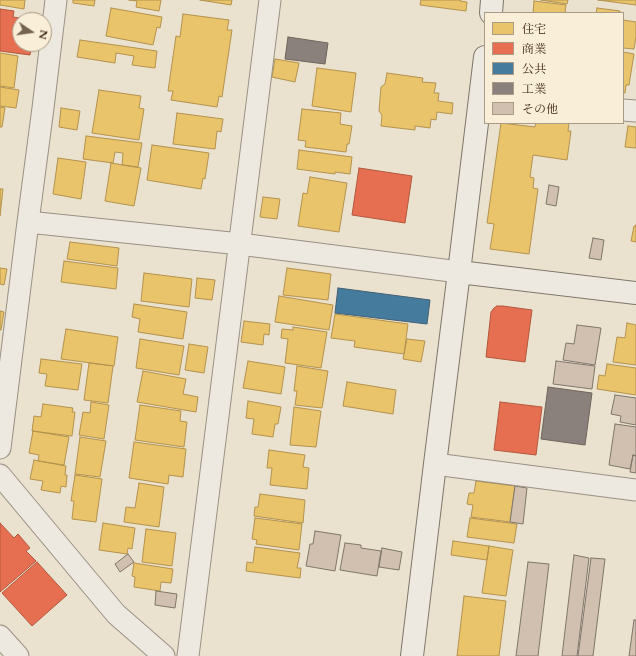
<!DOCTYPE html>
<html>
<head>
<meta charset="utf-8">
<style>
  body { margin:0 }
  #map { position:relative; width:636px; height:656px; overflow:hidden; background:#eae1cf; font-family:Cardo,"Noto Serif JP",serif }
  canvas { display:block }
  .legend { position:absolute; left:484px; top:12px; width:140px; height:112px; box-sizing:border-box; background:#f9eed8; border:1px solid #ab9b86; margin:0; padding:5px 7px; list-style:none; font-size:12px; color:#361f0a }
  .legend li { display:flex; align-items:center; gap:8px; height:20px }
  .legend b { width:20px; border:1px solid #ab9b86 }
  .north { position:absolute; left:12px; top:12px; width:40px; height:40px; box-sizing:border-box; background:#f9eed8; border:1px solid #ab9b86; border-radius:50%; rotate:103deg; font-size:11px; font-weight:700; line-height:16px; text-align:center; color:#361f0a }
  .north::after { content:''; display:block; margin:auto; width:14px; height:18px; background:#75634f; clip-path:polygon(50% 0,100% 100%,50% 72%,0 100%) }
</style>
</head>
<body>
<div id="map">
<canvas width="636" height="656"></canvas>
<ul class="legend">
<li><b style="height:11px;background:#e9c46a"></b>住宅</li>
<li><b style="height:11px;background:#e76f51"></b>商業</li>
<li><b style="height:11px;background:#457b9d"></b>公共</li>
<li><b style="height:11px;background:#8a817c"></b>工業</li>
<li><b style="height:11px;background:#d1bfaf"></b>その他</li>
</ul>
<div class="north">N</div>
</div>
<script>
const context = document.querySelector('canvas').getContext('2d');
context.lineJoin = 'round';
function paint(path, color) { context.fillStyle = color; context.fill(path, 'evenodd'); }
const shape = rows => new Path2D(rows.map(r => 'M' + r).join(''));
function stroke(path, color, width, dash) { context.strokeStyle = color; context.lineWidth = width; context.lineCap = dash ? 'butt' : 'round'; context.setLineDash(dash || []); context.stroke(path); }
const homes = shape([
  [0,0,25,0,24,9,0,5,0,0],
  [73,0,95,0,94,6,73,3,73,0],
  [129,0,161,0,159,11,136,7,137,1,129,0],
  [200,0,232,0,231,5,200,0],
  [421,0,461,0,460,1,467,2,466,11,420,5,421,0],
  [541,0,568,0,567,4,541,0],
  [598,0,636,0,636,5,598,0],
  [534,1,566,5,565,13,533,13,534,1],
  [111,8,162,17,160,28,157,27,153,45,106,36,111,8],
  [597,8,620,11,620,13,596,13,597,8],
  [183,14,229,20,227,30,232,30,222,97,219,96,217,107,171,100,173,91,168,91,176,36,180,37,183,14],
  [623,20,636,22,636,37,634,49,623,48,623,20],
  [80,40,157,51,155,68,132,65,134,56,116,53,115,63,77,57,80,40],
  [623,52,634,54,629,85,626,85,625,93,623,93,623,52],
  [0,53,18,56,14,88,0,86,0,53],
  [275,59,299,63,295,82,272,77,275,59],
  [317,68,356,73,351,112,312,106,317,68],
  [387,73,423,78,422,82,436,83,434,93,439,93,438,101,453,103,452,114,437,112,436,120,431,119,430,128,415,126,415,130,381,126,382,115,379,111,381,87,385,84,387,73],
  [0,87,19,90,16,108,0,106,0,87],
  [99,90,141,96,139,108,144,109,139,140,92,133,99,90],
  [0,107,5,108,2,127,0,127,0,107],
  [61,108,80,111,77,130,59,127,61,108],
  [302,109,341,113,340,124,352,126,349,144,347,144,346,152,305,147,306,141,298,140,302,109],
  [177,113,223,119,221,132,217,131,215,149,173,144,177,113],
  [501,123,535,127,536,123,569,123,568,131,571,131,567,160,533,155,530,177,534,178,533,188,538,189,529,254,490,249,494,224,487,223,501,123],
  [628,126,636,127,636,148,625,147,628,126],
  [86,136,142,143,138,167,122,165,123,153,115,152,113,163,83,159,86,136],
  [152,145,209,153,205,179,203,178,201,189,147,180,152,145],
  [299,150,352,157,350,174,335,172,335,174,297,169,299,150],
  [58,158,86,162,81,199,53,194,58,158],
  [111,163,141,168,134,206,105,201,111,163],
  [310,177,347,183,339,232,298,226,303,193,307,194,310,177],
  [0,189,3,189,0,216,0,189],
  [263,197,280,199,277,219,260,217,263,197],
  [636,225,636,242,631,241,634,226,636,226,636,225],
  [70,242,119,248,117,266,67,259,70,242],
  [64,261,118,268,116,289,61,282,64,261],
  [0,268,7,269,4,285,0,284,0,268],
  [287,268,331,274,328,300,283,295,287,268],
  [144,273,192,279,189,307,141,301,144,273],
  [197,278,215,280,212,300,195,298,197,278],
  [279,296,333,305,329,330,275,322,279,296],
  [134,304,187,312,183,339,138,332,140,319,132,317,134,304],
  [0,311,4,312,1,330,0,330,0,311],
  [335,314,408,324,404,354,354,347,355,341,331,338,335,314],
  [244,321,270,324,269,335,264,334,263,345,241,342,244,321],
  [627,323,636,325,636,365,613,362,617,337,625,338,627,323],
  [293,327,327,332,321,368,285,363,288,339,281,338,282,329,293,330,293,327],
  [66,329,118,337,114,366,61,359,66,329],
  [140,339,184,346,179,375,136,368,140,339],
  [407,339,425,341,421,362,403,359,407,339],
  [189,344,208,347,204,373,185,370,189,344],
  [41,359,82,364,78,390,45,386,47,374,39,373,41,359],
  [248,361,285,367,281,394,243,388,248,361],
  [89,363,113,366,108,403,84,400,89,363],
  [607,364,636,368,636,395,597,389,599,375,605,376,607,364],
  [297,366,328,371,322,408,295,405,297,391,294,391,297,366],
  [143,371,186,379,183,394,198,397,196,412,137,402,143,371],
  [347,382,396,390,393,414,343,406,347,382],
  [248,401,281,407,278,424,275,424,273,437,252,434,254,419,246,418,248,401],
  [91,402,109,405,104,439,79,435,83,412,90,413,91,402],
  [43,404,73,408,72,412,75,412,72,436,32,431,34,416,41,417,43,404],
  [140,405,181,411,180,421,187,422,184,447,135,440,140,405],
  [294,407,321,411,316,447,290,445,294,407],
  [33,431,69,437,64,465,38,461,39,455,29,453,33,431],
  [80,437,106,441,100,477,75,474,80,437],
  [134,442,186,449,183,477,169,475,168,484,129,478,134,442],
  [269,450,305,455,303,467,309,468,307,489,270,485,272,468,267,468,269,450],
  [34,460,66,466,65,475,67,475,66,487,61,486,60,493,41,490,43,481,30,479,34,460],
  [75,475,102,479,96,522,72,519,74,501,71,501,75,475],
  [476,481,515,486,510,522,471,517,473,505,467,504,469,493,474,493,476,481],
  [139,483,164,487,159,527,124,522,126,507,135,508,139,483],
  [260,494,305,500,303,523,254,516,255,507,258,507,260,494],
  [255,518,302,524,299,550,256,544,257,540,252,539,255,518],
  [470,518,517,524,514,543,467,537,470,518],
  [103,523,135,528,132,549,128,548,127,554,99,550,103,523],
  [146,529,176,533,172,566,142,562,146,529],
  [453,541,489,546,487,560,451,555,453,541],
  [489,546,513,550,506,596,482,593,489,546],
  [255,547,300,553,297,568,301,568,300,578,246,571,247,562,253,563,255,547],
  [134,563,173,569,171,583,161,582,160,591,134,587,135,577,132,576,134,563],
  [464,596,506,601,499,656,457,656,464,596]
]);
const shops = shape([
  [0,9,14,11,13,17,33,20,20,20,20,44,32,44,30,55,0,51,0,9],
  [359,168,412,176,405,223,352,215,359,168],
  [497,306,503,306,532,310,525,362,486,357,491,312,494,308,497,306],
  [500,402,542,407,536,455,494,450,500,402],
  [0,523,14,538,18,534,30,548,26,551,36,561,0,592,0,523],
  [37,562,67,595,32,626,2,593,37,562]
]);
const public = shape([
  [338,288,430,300,427,324,335,313,338,288]
]);
const industry = shape([
  [288,37,328,43,325,64,285,59,288,37],
  [548,387,592,393,585,445,541,439,548,387]
]);
const building = shape([
  [549,185,559,187,556,206,546,204,549,185],
  [593,238,604,240,601,260,589,258,593,238],
  [577,325,601,328,595,365,563,360,566,343,574,344,577,325],
  [556,361,595,366,592,389,553,384,556,361],
  [615,395,636,398,636,425,620,422,621,416,611,414,615,395],
  [615,424,636,427,636,456,633,455,630,469,609,465,615,424],
  [633,455,636,456,636,473,630,472,633,455],
  [515,486,527,488,523,524,510,522,515,486],
  [315,531,341,535,335,571,306,566,310,544,313,544,315,531],
  [345,543,361,545,361,548,381,551,377,576,340,570,345,543],
  [382,548,402,552,399,570,379,567,382,548],
  [128,554,134,562,120,572,115,564,128,554],
  [574,555,589,558,577,656,562,656,574,555],
  [591,558,605,559,593,656,578,656,591,558],
  [528,562,549,564,538,656,516,656,528,562],
  [156,591,177,594,175,608,155,605,156,591],
  [634,620,636,620,636,656,629,656,634,620]
]);
const street = shape([
  [623,110,636,111],
  [28,222,240,244,459,272],
  [0,448,28,222,43,108,56,0],
  [435,464,636,490],
  [0,475,116,614,164,656],
  [0,636,18,656],
  [188,656,270,0]
]);
const secondary = shape([
  [491,13,492,0],
  [459,272,485,57],
  [412,656,435,464,459,272,636,293]
]);
paint(homes, '#e9c46a');
stroke(homes, '#b3924d', 1);
paint(shops, '#e76f51');
stroke(shops, '#b2573c', 1);
paint(public, '#457b9d');
stroke(public, '#405f71', 1);
paint(industry, '#8a817c');
stroke(industry, '#71645a', 1);
paint(building, '#d1bfaf');
stroke(building, '#7f776a', 1);
stroke(street, '#999184', 23);
stroke(secondary, '#7f776a', 24);
stroke(street, '#ede9e0', 21);
stroke(secondary, '#ede9e0', 22);
</script>
</body>
</html>
